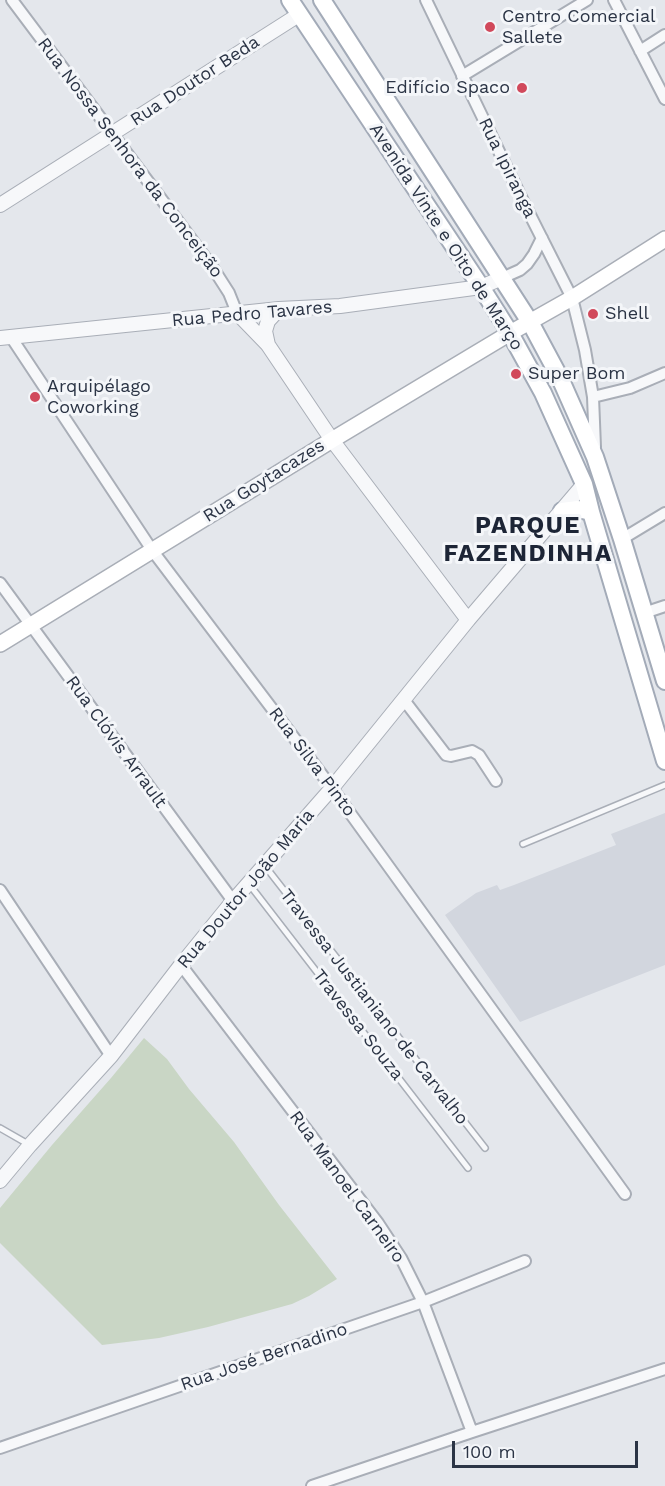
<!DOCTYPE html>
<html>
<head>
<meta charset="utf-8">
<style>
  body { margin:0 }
  #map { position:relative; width:665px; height:1486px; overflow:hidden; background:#e4e7ec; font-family:"Work Sans",sans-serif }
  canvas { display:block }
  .scale { position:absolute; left:452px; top:1441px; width:186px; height:27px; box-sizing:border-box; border:3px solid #2b3445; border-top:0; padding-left:8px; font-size:18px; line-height:21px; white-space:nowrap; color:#2b3445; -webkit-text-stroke:4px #f4f6f9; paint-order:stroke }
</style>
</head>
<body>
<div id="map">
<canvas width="665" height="1486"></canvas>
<div class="scale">100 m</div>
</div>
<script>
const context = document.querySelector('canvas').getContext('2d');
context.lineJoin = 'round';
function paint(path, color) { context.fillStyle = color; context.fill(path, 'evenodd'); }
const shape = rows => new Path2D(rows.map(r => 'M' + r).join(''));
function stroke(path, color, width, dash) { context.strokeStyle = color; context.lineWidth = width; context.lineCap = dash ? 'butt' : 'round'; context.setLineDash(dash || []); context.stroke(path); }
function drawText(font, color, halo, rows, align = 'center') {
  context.font = font + ' "Work Sans",sans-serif'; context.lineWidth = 6; context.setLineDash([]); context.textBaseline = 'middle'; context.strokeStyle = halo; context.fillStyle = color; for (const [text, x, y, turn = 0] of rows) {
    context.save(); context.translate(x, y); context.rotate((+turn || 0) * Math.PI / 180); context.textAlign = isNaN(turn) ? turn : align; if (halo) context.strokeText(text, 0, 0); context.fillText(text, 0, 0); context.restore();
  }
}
const built = shape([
  [665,813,665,965,520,1022,445,915,476,893,497,885,500,890,514,885,616,845,611,834]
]);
const green = shape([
  [144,1038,167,1059,189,1089,234,1142,279,1205,337,1279,309,1296,292,1304,208,1327,159,1338,102,1345,0,1243,0,1208,52,1145,111,1078]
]);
const service = shape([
  [523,844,665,785],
  [265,866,485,1148],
  [249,884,468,1168],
  [0,1128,28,1144]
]);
const minor = shape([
  [12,0,213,268,229,293,237,313],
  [426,0,521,197,572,298,585,350,593,397,595,447],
  [614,0,665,99],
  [640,51,665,35],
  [462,76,587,0],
  [502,278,520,270,527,264,534,254,542,238],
  [11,337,152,550,332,788,625,1194],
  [593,397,630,388,665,373],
  [622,539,665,513],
  [0,583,233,901],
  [644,613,665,606],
  [404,700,446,755,451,756,472,751,479,755,496,781],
  [0,890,111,1056],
  [181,965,378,1223,401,1258,423,1302,472,1432],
  [0,1448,423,1302,525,1261],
  [312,1486,472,1432,665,1369]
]);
const tertiary = shape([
  [0,205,300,14],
  [237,313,268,345,332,440,468,620],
  [0,338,279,309,340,306,481,287,502,278],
  [268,345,265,331,268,321,279,309],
  [0,1181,30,1145,111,1056,181,965,233,901,332,788,468,620,584,484]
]);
const secondary = shape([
  [0,644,332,440,510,333,572,298,665,239]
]);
const primary = shape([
  [290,0,481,287,510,333,543,393,584,484,591,512,665,761],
  [322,0,530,322,560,378,595,457,622,539,665,681],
  [562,511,578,509,591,512]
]);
const markers = [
  [490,27,6,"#d1495b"],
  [522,88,6,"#d1495b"],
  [593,314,6,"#d1495b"],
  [516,374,6,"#d1495b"],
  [35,397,6,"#d1495b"]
];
const poiNames = [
  ["Centro Comercial",502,17],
  ["Sallete",502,38],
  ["Edifício Spaco",510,88,"right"],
  ["Shell",605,314],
  ["Super Bom",528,374],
  ["Arquipélago",47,387],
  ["Coworking",47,408]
];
const streetNames = [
  ["Rua Doutor Beda",195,81,-33],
  ["Rua Nossa Senhora da Conceição",130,158,53],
  ["Rua Ipiranga",507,168,64],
  ["Avenida Vinte e Oito de Março",446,237,57],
  ["Rua Pedro Tavares",252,314,-5],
  ["Rua Goytacazes",264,481,-32],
  ["Rua Clóvis Arrault",116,742,54],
  ["Rua Silva Pinto",312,762,53],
  ["Rua Doutor João Maria",246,889,-50],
  ["Travessa Justianiano de Carvalho",374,1007,52],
  ["Travessa Souza",358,1025,52],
  ["Rua Manoel Carneiro",347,1187,54],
  ["Rua José Bernadino",264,1357,-19]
];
const districtNames = [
  ["PARQUE",528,526],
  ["FAZENDINHA",528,554]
];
paint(built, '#d2d6de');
paint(green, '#c9d6c5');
stroke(service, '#a9aeb7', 8);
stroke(minor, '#a9aeb7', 14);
stroke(tertiary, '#a9aeb7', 16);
stroke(secondary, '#a9aeb7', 18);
stroke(primary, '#a3abb8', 20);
stroke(service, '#f7f8fa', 5);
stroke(minor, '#f7f8fa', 10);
stroke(tertiary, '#f7f8fa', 14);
stroke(secondary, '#fff', 15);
stroke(primary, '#fff', 16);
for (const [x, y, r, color] of markers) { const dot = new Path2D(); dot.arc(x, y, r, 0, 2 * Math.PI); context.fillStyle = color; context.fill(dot); stroke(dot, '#f4f6f9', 2); }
drawText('18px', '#2b3445', '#f4f6f9', poiNames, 'left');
drawText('18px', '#2b3445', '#f4f6f9', streetNames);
context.letterSpacing = '1.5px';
drawText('bold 24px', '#1d2536', '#f4f6f9', districtNames);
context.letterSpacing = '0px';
</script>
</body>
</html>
